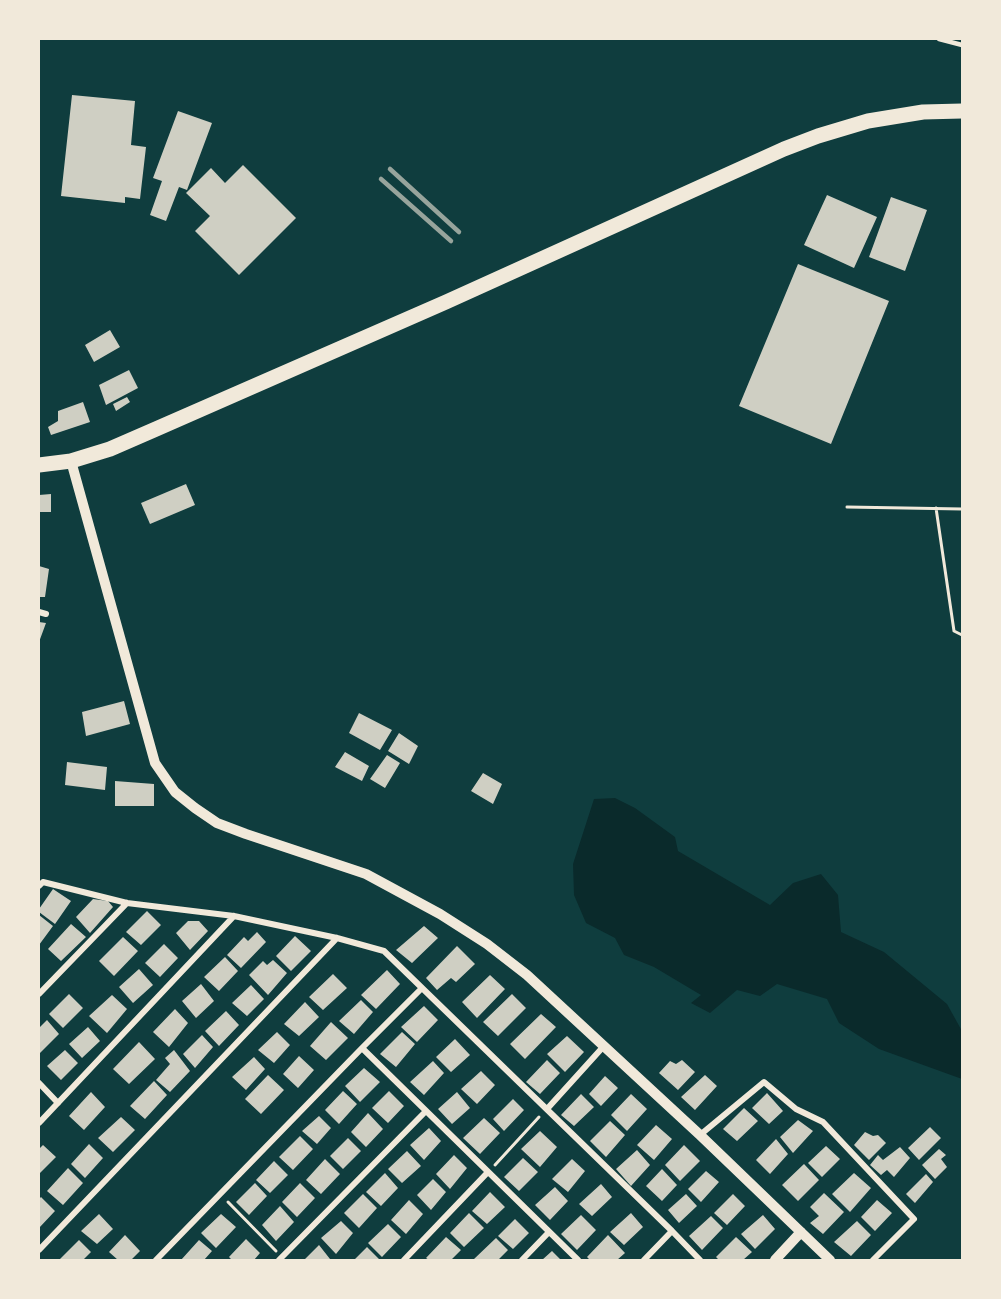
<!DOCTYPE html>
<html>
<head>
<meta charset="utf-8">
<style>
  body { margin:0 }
  #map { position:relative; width:1001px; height:1299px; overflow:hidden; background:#0f3d3e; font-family:"Fira Sans",sans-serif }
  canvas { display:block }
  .frame { position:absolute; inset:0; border:40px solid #f1e9da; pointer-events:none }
</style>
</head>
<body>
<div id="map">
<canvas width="1001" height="1299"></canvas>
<div class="frame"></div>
</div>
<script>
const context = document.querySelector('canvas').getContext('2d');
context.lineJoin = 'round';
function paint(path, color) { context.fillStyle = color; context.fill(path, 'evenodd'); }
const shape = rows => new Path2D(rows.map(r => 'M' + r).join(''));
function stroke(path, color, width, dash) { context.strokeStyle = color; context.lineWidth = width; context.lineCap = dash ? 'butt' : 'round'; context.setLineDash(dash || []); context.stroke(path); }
const water = shape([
  [615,798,635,808,675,837,678,851,770,905,793,883,821,874,838,895,841,932,884,952,947,1004,962,1031,962,1079,879,1049,839,1023,827,999,777,984,760,996,737,990,710,1013,691,1003,701,995,654,967,624,955,615,938,586,923,574,895,573,864,594,799]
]);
const building = shape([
  [72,95,135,101,131,145,146,147,140,199,125,197,125,203,61,196],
  [178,111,212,123,187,190,179,187,166,221,150,215,162,181,153,178],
  [243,165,296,218,239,275,195,231,210,216,186,193,211,168,225,183],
  [827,195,877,217,854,268,804,245],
  [891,197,927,210,905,271,869,257],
  [798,264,889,301,831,444,739,406],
  [110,330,120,347,94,362,85,345],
  [129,370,138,388,106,405,99,385],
  [127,397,130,402,116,411,113,404],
  [83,402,90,422,51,435,48,427,58,421,58,411],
  [186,484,195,505,150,524,141,503],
  [51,494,51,512,39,512,39,495],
  [39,566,49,569,45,597,39,597],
  [39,622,46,623,39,642],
  [124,701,130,724,86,736,82,712],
  [359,713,392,730,380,750,349,733],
  [399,733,418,746,409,764,388,751],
  [345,752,369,766,362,781,335,767],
  [387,755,400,763,385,788,370,779],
  [67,762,107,767,105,790,65,785],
  [483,773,502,784,493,804,471,791],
  [115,781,154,784,154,806,115,806],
  [53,889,71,901,55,924,39,912,39,909],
  [93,899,108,901,113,907,90,933,76,917],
  [147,911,161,925,141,945,126,932],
  [39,915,53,926,39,945],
  [188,921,199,921,208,931,190,950,176,933],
  [71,924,86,937,61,961,48,949],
  [424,926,438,938,412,963,396,950],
  [257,932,266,942,241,968,227,955,244,937,248,941],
  [295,936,311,951,291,971,276,956],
  [123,937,138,951,114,976,99,961],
  [164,944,178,958,160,977,145,963],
  [457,946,475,964,456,982,451,978,437,990,426,978],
  [225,957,238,971,219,991,204,977],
  [273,960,287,973,268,995,249,975,263,961,267,965],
  [139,969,153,985,133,1003,119,987],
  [387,970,400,984,376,1009,361,995],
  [333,974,347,988,323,1010,309,997],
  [490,975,505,989,477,1018,462,1002],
  [201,984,214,1001,196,1018,182,1001],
  [251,985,264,999,247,1016,232,1003],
  [69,994,83,1008,63,1028,49,1014],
  [512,994,526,1008,498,1036,483,1022],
  [112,995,127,1009,107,1033,89,1016],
  [361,1000,373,1012,354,1034,339,1021],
  [305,1002,319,1017,299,1036,284,1024],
  [424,1006,438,1020,417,1042,401,1027],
  [175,1009,188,1023,169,1047,153,1032],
  [226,1011,239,1025,219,1046,205,1031],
  [541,1014,556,1027,525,1059,510,1044],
  [47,1020,59,1034,39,1054,39,1028],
  [331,1022,348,1038,326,1060,310,1046],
  [88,1027,100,1041,82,1058,69,1044],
  [277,1032,290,1045,274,1063,258,1050],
  [402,1032,415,1044,396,1067,380,1054],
  [202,1035,213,1047,195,1068,183,1054],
  [567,1036,584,1052,565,1072,547,1054],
  [455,1039,470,1055,451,1072,436,1057],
  [139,1042,155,1059,129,1084,113,1069],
  [65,1050,78,1063,61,1080,47,1066],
  [174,1050,190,1071,170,1092,156,1080,170,1064,165,1058],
  [299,1056,314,1070,298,1088,283,1074],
  [254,1057,265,1069,246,1090,232,1077],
  [547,1060,560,1073,540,1094,526,1082],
  [682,1060,695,1072,678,1090,659,1073,670,1061,676,1064],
  [433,1061,444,1073,424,1095,410,1082],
  [364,1068,380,1082,360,1102,345,1086],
  [481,1071,495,1085,477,1104,461,1089],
  [268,1075,284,1090,261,1114,245,1099],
  [705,1075,717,1086,695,1110,681,1097],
  [605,1076,618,1088,601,1106,589,1094],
  [154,1081,167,1095,145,1119,130,1106],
  [343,1091,357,1104,339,1124,325,1110],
  [389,1091,404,1106,388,1123,372,1108],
  [91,1092,105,1107,84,1130,69,1116],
  [457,1092,470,1108,452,1124,438,1109],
  [767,1093,783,1111,769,1124,752,1108],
  [581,1094,594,1107,574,1126,561,1115],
  [631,1094,647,1109,627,1131,611,1115],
  [513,1099,524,1110,504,1131,493,1119],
  [744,1108,758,1121,737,1141,723,1129],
  [368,1113,383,1129,366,1147,351,1132],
  [319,1116,331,1128,317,1144,302,1131],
  [121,1117,135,1130,113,1152,98,1138],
  [484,1118,500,1133,480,1154,463,1138],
  [798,1120,813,1131,793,1153,780,1137],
  [610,1121,625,1135,606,1157,590,1141],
  [656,1125,672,1139,654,1160,637,1145],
  [930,1127,941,1138,919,1160,908,1148],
  [429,1128,441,1141,424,1160,410,1145],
  [540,1131,557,1147,540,1167,521,1149],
  [865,1132,873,1136,878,1135,886,1143,869,1160,854,1145],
  [300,1136,313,1149,293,1170,279,1157],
  [348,1138,361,1151,343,1169,330,1156],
  [776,1139,788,1154,770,1174,756,1160],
  [89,1144,103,1158,85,1178,71,1164],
  [43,1145,56,1157,39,1174,39,1149],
  [684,1145,700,1161,680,1181,665,1165],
  [826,1146,840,1159,822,1177,808,1163],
  [900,1147,910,1158,894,1177,887,1170,881,1175,870,1165,878,1155,883,1160],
  [939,1149,946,1155,941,1159,947,1167,935,1179,922,1165],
  [637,1150,650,1165,631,1186,616,1169],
  [407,1151,421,1166,402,1183,388,1169],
  [454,1155,467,1168,450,1189,436,1174],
  [523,1158,538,1172,519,1191,504,1177],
  [325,1159,340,1174,321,1194,306,1180],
  [572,1159,585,1171,568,1192,552,1179],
  [274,1161,288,1175,270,1193,256,1180],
  [804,1164,819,1180,798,1201,782,1185],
  [68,1168,83,1183,63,1205,47,1191],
  [662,1169,677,1185,662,1201,646,1186],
  [706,1171,719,1182,701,1202,688,1189],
  [385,1173,398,1188,381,1206,366,1192],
  [854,1173,871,1188,850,1212,832,1194],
  [926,1174,933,1182,915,1203,906,1194],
  [433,1179,446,1192,431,1210,417,1195],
  [255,1183,267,1196,249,1215,236,1202],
  [300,1183,315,1198,297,1217,282,1202],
  [601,1184,612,1197,592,1216,579,1204],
  [555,1187,568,1201,550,1220,535,1205],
  [490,1192,505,1207,487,1224,472,1211],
  [824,1193,844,1212,823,1234,810,1223,819,1216,810,1207],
  [363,1194,377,1208,359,1228,344,1213],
  [686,1194,697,1206,679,1223,668,1210],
  [733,1194,745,1206,727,1225,714,1213],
  [41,1197,55,1211,39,1228,39,1199],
  [409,1200,423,1214,406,1234,391,1220],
  [877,1200,892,1213,875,1231,861,1217],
  [280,1206,294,1222,276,1241,262,1225],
  [469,1213,484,1228,464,1247,450,1233],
  [631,1213,643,1227,624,1245,610,1232],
  [99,1214,113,1229,97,1244,81,1231],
  [221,1214,236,1227,216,1248,201,1233],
  [581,1215,596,1230,577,1250,561,1234],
  [763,1215,775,1229,755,1249,741,1234],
  [711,1216,723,1228,702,1250,689,1236],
  [515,1219,529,1233,513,1249,498,1236],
  [341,1221,353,1233,336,1254,321,1238],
  [857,1221,871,1235,851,1256,834,1242],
  [388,1224,401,1237,382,1257,368,1243],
  [125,1235,140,1251,131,1260,118,1260,109,1252],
  [608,1235,625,1253,617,1260,590,1260,587,1257],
  [446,1237,461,1250,451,1260,429,1260,426,1258],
  [736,1237,752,1252,743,1260,719,1260,716,1257],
  [496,1238,508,1250,498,1260,474,1259],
  [246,1239,260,1253,254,1260,232,1260,229,1257],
  [79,1240,91,1252,83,1260,59,1260],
  [199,1240,212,1251,204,1260,181,1260],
  [319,1245,330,1259,329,1260,304,1260],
  [367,1247,380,1260,354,1260],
  [552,1251,561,1260,542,1260]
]);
const path = shape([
  [847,507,962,509],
  [936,508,954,631,962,635],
  [495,1165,539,1117],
  [228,1202,276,1251]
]);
const service = shape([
  [939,39,962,45]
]);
const minor = shape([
  [39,612,46,614],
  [39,886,43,882,127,903,234,916,337,938,384,951,672,1231,700,1260],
  [39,994,127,903],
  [362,1048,578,1260],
  [39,1083,58,1103],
  [547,1109,603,1047],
  [39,1123,234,916],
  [700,1135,764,1082,796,1109,823,1122,914,1219,873,1260],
  [39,1250,337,938],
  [156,1260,362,1048,422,988],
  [279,1260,426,1111],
  [404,1260,488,1172],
  [522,1260,549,1232],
  [644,1260,672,1231]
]);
const tertiary = shape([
  [71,461,155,763,175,792,195,808,217,823,246,834,366,874,440,914,487,944,527,975,700,1135,830,1260],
  [775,1260,801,1232]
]);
const primary = shape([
  [39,465,71,461,110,449,156,429,446,302,784,149,818,136,868,121,923,112,962,111]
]);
const rail = shape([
  [390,169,459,232],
  [381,179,451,241]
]);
paint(water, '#0a2a2b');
paint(building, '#cfcfc3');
stroke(path, '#f1e9da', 3);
stroke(service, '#f1e9da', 4.5);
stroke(minor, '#f1e9da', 6);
stroke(tertiary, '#f1e9da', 10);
stroke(primary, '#f1e9da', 15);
stroke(rail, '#97a49c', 4.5);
</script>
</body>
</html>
